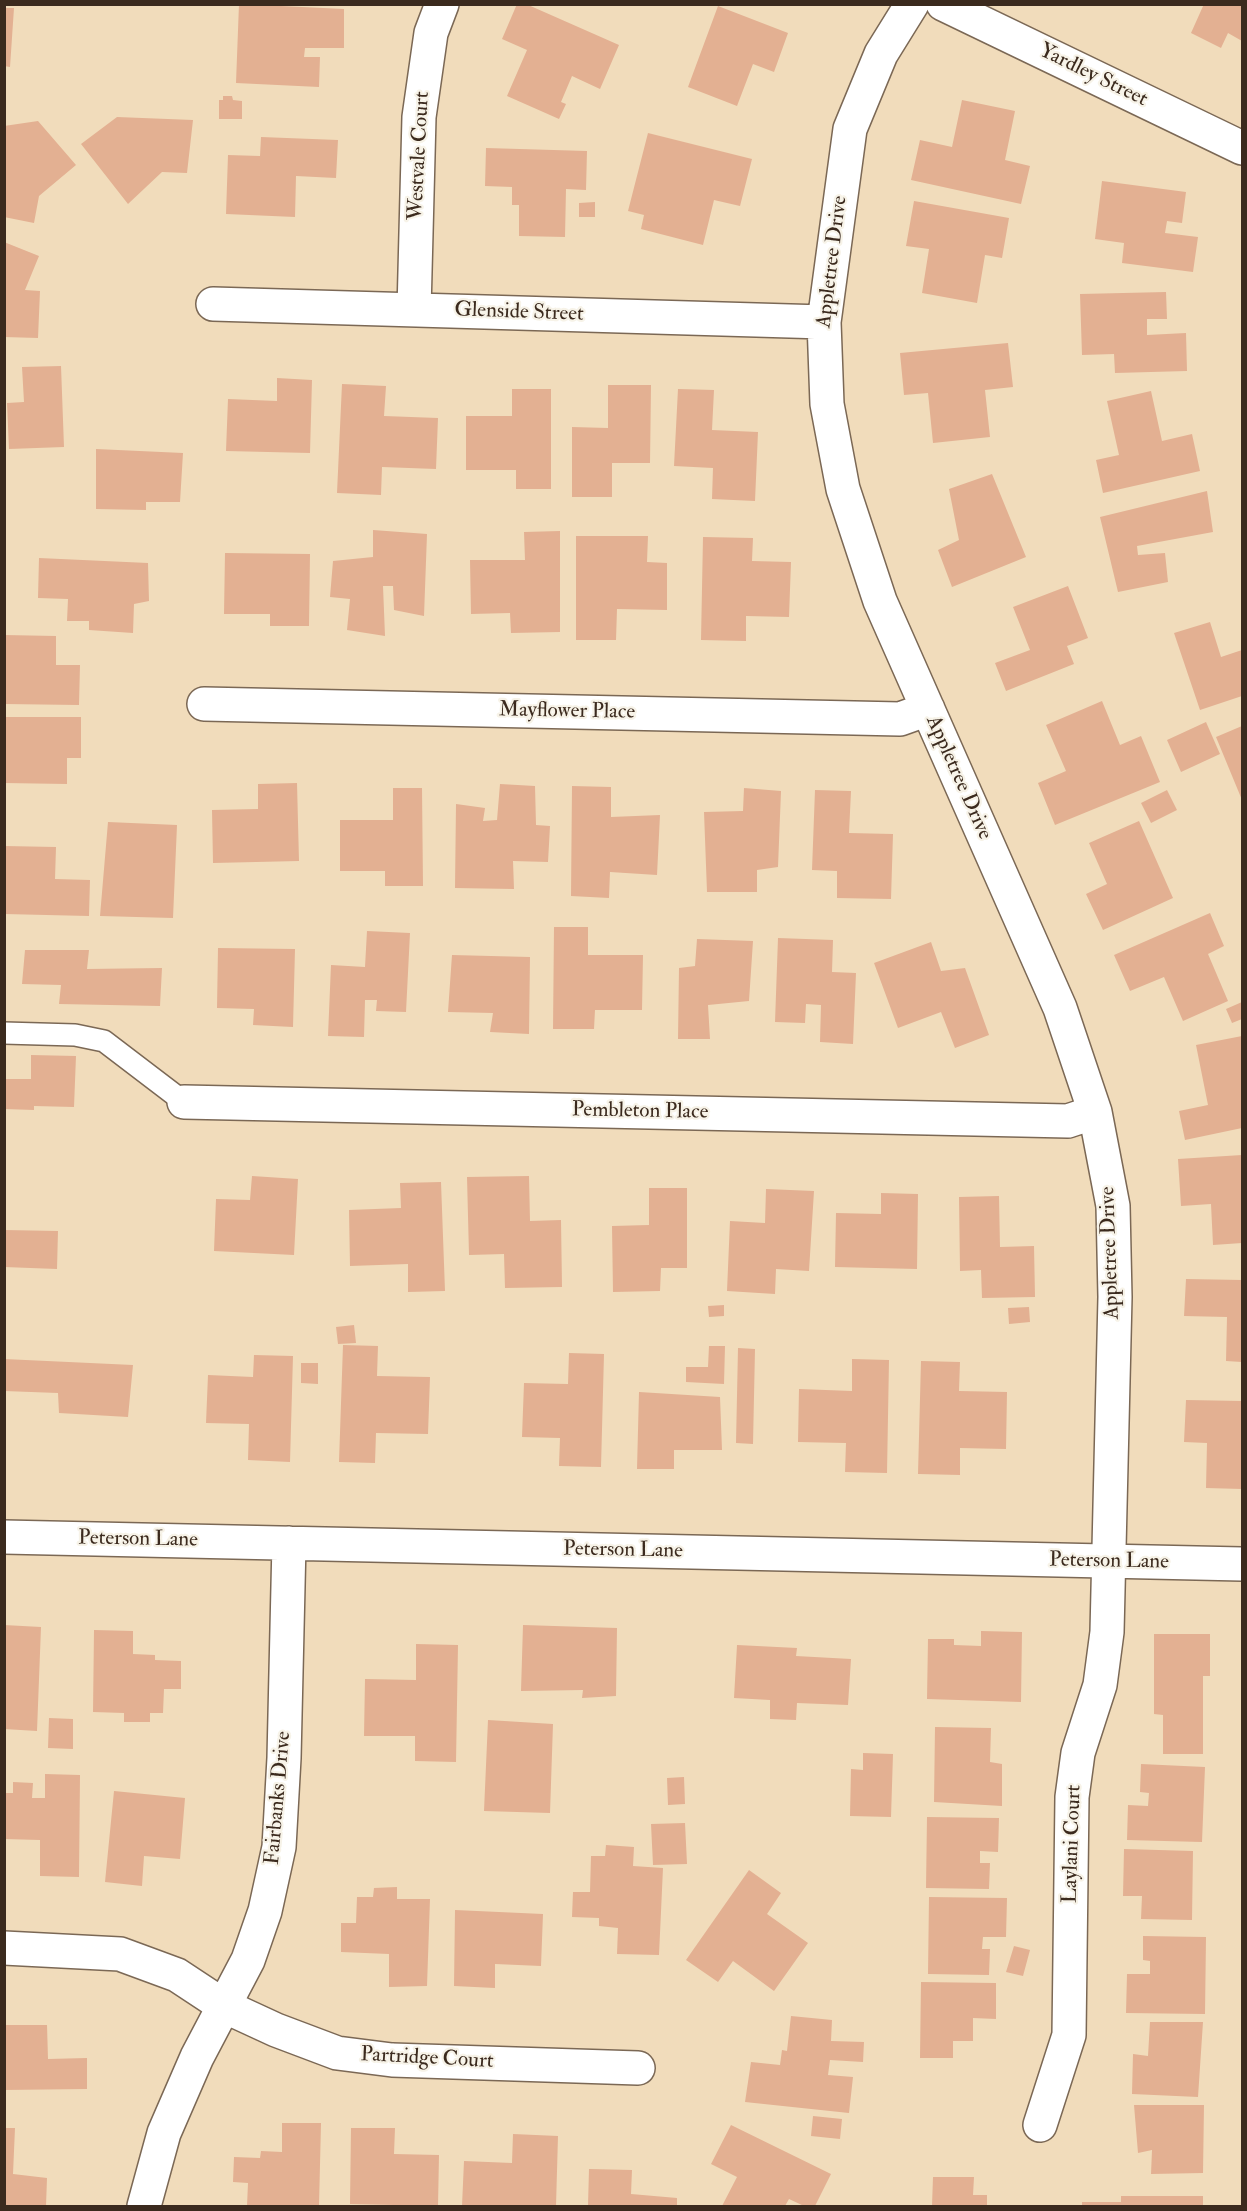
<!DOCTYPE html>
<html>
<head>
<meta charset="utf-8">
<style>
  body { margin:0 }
  #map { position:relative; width:1247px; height:2211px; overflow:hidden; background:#f1dcbb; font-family:"IM FELL Double Pica",serif }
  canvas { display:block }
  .frame { position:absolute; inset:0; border:6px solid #3b2a1e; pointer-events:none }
</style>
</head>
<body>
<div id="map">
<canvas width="1247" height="2211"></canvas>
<div class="frame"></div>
</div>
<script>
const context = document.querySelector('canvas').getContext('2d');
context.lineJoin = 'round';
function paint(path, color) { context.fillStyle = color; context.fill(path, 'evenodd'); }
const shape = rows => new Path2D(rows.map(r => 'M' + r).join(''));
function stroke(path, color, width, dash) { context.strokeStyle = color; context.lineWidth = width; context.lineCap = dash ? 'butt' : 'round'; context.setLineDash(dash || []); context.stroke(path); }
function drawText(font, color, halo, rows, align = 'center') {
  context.font = font + ' "IM FELL Double Pica",serif'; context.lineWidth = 4.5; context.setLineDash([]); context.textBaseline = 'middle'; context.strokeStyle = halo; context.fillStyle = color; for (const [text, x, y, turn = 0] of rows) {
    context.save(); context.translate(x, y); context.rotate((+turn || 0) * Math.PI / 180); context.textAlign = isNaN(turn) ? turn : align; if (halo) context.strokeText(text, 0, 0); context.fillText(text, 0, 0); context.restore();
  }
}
const building = shape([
  [239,4,344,9,344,48,305,48,304,57,320,57,319,87,236,83],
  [517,4,526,4,619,45,600,89,572,76,561,102,566,104,559,119,507,96,527,50,502,39],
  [1204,4,1242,4,1242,41,1228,33,1221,48,1191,33],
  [718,6,788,33,774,72,753,64,737,106,688,87],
  [4,8,14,8,10,67,4,66],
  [223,96,232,96,233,100,242,101,242,119,219,119,219,100,223,100],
  [962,100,1015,111,1005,160,1030,166,1021,204,911,180,920,140,952,147],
  [117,117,193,120,187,173,162,172,128,204,81,144],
  [38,121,76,165,39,196,34,223,4,217,4,126],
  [648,133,752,159,740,206,714,200,703,245,641,229,644,215,628,211],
  [261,137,338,140,336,178,296,176,295,217,226,214,228,155,260,156],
  [486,148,587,151,586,190,566,189,565,237,519,236,519,205,512,205,512,187,485,186],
  [1102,181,1186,192,1182,223,1167,221,1165,233,1198,237,1193,272,1122,263,1124,243,1095,239],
  [914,201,1009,218,1002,258,985,255,977,303,922,293,929,249,906,246],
  [595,202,595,217,579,217,579,203],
  [4,242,39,256,25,290,40,291,38,338,4,337],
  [1166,292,1167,319,1147,319,1147,335,1186,333,1187,371,1115,373,1114,354,1082,355,1080,294],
  [1008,343,1013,387,985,390,990,437,933,443,928,393,904,395,900,353],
  [61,366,64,447,9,449,7,403,24,402,22,367],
  [277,378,312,380,310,453,226,451,228,399,277,401],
  [342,384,386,386,384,416,438,418,436,469,382,467,381,495,337,493],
  [608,385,651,385,650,463,612,463,612,497,572,497,572,427,608,428],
  [512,389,551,389,551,489,516,489,516,470,466,470,466,416,512,416],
  [678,389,714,390,712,430,758,432,755,501,712,499,713,468,674,466],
  [1151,391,1162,441,1192,434,1200,471,1103,493,1096,460,1119,455,1107,401],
  [96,449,183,453,180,502,146,502,146,510,96,509],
  [992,474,1026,557,952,587,938,550,959,540,949,489],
  [1207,491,1213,532,1137,546,1138,555,1165,553,1168,582,1118,592,1100,517],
  [373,530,427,534,424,616,394,610,393,586,383,586,385,636,347,630,350,599,330,597,333,561,373,557],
  [560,531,560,632,511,633,510,613,471,614,470,560,525,560,524,532],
  [576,536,648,536,647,562,667,563,667,610,617,609,616,640,576,640],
  [703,537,753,538,752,561,791,562,789,617,746,616,746,641,701,640],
  [225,553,310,554,309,626,270,626,270,614,224,614],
  [39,558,148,563,149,601,134,604,133,633,89,630,89,621,67,621,68,599,38,598],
  [1068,586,1088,638,1067,646,1074,664,1006,691,995,663,1030,650,1013,607],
  [1210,622,1221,657,1242,650,1242,696,1200,710,1174,633],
  [4,635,56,636,56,665,80,665,79,705,4,704],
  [1102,701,1120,745,1141,736,1160,782,1055,825,1038,783,1066,771,1046,725],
  [4,717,81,717,81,758,67,758,67,784,4,783],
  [1206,722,1220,754,1181,772,1167,740],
  [1242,726,1242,800,1216,737],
  [297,783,299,861,213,863,212,810,258,809,258,784],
  [500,784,535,786,536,825,550,826,548,862,513,861,514,889,455,888,456,804,485,808,483,821,497,820],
  [572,786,611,787,611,817,660,815,657,875,610,872,609,898,571,896],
  [393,788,422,788,423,886,385,886,385,871,340,871,340,820,393,820],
  [744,788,781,791,778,867,757,870,757,892,707,892,704,812,743,811],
  [815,790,851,791,849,833,893,834,891,899,837,898,837,871,812,870],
  [1167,790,1177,810,1151,823,1141,803],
  [1139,821,1173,898,1103,930,1086,894,1107,884,1089,843],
  [108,822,177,825,173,918,100,916],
  [4,846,56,847,55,879,90,880,89,916,4,914],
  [1210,913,1224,946,1208,954,1228,1001,1183,1021,1164,977,1130,991,1114,955],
  [554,927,588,927,588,955,643,955,642,1010,595,1010,594,1029,553,1029],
  [367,931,410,933,406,1012,376,1011,377,1000,365,1000,364,1037,328,1036,331,965,365,967],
  [778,938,833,940,832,972,856,973,853,1044,820,1042,821,1005,806,1004,805,1023,775,1022],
  [697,939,753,941,749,1001,708,1005,710,1039,678,1039,679,968,695,966],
  [931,942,941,971,965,968,989,1035,955,1048,941,1012,898,1028,874,963],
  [218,948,295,949,293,1027,253,1025,254,1009,217,1008],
  [25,950,89,950,87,969,162,968,160,1006,59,1004,61,985,22,984],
  [452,955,530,957,529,1034,490,1032,493,1013,448,1012],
  [1242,1002,1242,1019,1232,1023,1226,1009],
  [1242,1036,1242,1128,1185,1140,1179,1111,1208,1105,1196,1045],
  [31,1055,76,1056,74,1107,34,1106,34,1110,4,1109,4,1079,31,1079],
  [1242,1155,1242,1243,1213,1245,1211,1204,1181,1206,1178,1159],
  [252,1176,298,1179,294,1255,214,1251,216,1199,250,1200],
  [529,1176,530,1221,561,1220,562,1287,505,1288,504,1254,469,1255,467,1177],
  [441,1182,445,1291,408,1292,408,1264,350,1266,349,1210,401,1208,400,1183],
  [649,1188,687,1188,687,1268,661,1268,660,1291,613,1292,612,1226,649,1225],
  [766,1189,814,1191,809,1271,776,1269,775,1294,727,1291,730,1221,765,1223],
  [881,1193,918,1194,917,1269,835,1267,836,1213,881,1214],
  [999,1196,1000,1247,1034,1246,1035,1297,982,1298,981,1270,960,1271,959,1197],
  [4,1230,58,1231,57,1269,4,1267],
  [1186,1279,1242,1280,1242,1362,1226,1361,1227,1317,1184,1316],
  [724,1305,724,1316,709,1317,708,1306],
  [1029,1307,1030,1322,1009,1324,1008,1308],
  [354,1325,356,1343,338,1344,336,1327],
  [343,1345,378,1346,377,1376,430,1377,428,1434,376,1433,375,1463,339,1462],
  [709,1346,725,1346,724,1384,686,1382,686,1367,708,1367],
  [738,1348,755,1349,753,1444,736,1443],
  [569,1353,604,1354,601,1467,559,1466,560,1438,522,1437,524,1383,568,1384],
  [254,1355,293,1356,290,1462,248,1460,249,1424,206,1423,208,1375,253,1377],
  [4,1359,133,1365,128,1417,59,1413,58,1393,4,1391],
  [852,1359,889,1360,887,1473,845,1472,846,1443,798,1442,799,1389,852,1391],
  [921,1361,960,1362,959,1391,1007,1392,1006,1449,960,1448,960,1475,918,1474],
  [301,1363,318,1363,318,1384,301,1383],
  [639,1392,720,1397,722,1450,674,1450,674,1469,637,1469],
  [1186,1400,1242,1401,1242,1489,1206,1488,1207,1443,1184,1442],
  [4,1625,41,1627,37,1731,4,1729],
  [523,1625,617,1628,616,1696,582,1698,583,1690,521,1691],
  [94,1630,133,1631,133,1654,155,1655,155,1660,181,1661,181,1689,164,1689,163,1713,150,1713,150,1722,124,1722,124,1713,93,1712],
  [981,1631,1022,1632,1021,1702,927,1699,928,1639,954,1639,954,1645,981,1646],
  [1154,1634,1210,1634,1210,1676,1203,1676,1203,1754,1163,1754,1163,1715,1154,1714],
  [416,1644,458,1645,456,1762,415,1761,415,1736,364,1736,365,1679,416,1680],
  [737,1645,797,1648,796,1656,851,1659,848,1705,797,1703,796,1720,770,1719,770,1700,734,1698],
  [49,1718,73,1719,73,1749,48,1748],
  [488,1720,553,1724,550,1813,484,1811],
  [935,1727,991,1728,990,1762,1002,1764,1002,1806,934,1802],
  [863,1753,893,1754,891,1817,850,1816,851,1769,863,1770],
  [1141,1764,1205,1767,1202,1842,1127,1840,1128,1805,1148,1806,1149,1793,1140,1792],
  [45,1774,80,1775,79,1877,40,1876,40,1840,4,1839,4,1793,13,1793,13,1782,33,1783,32,1798,45,1798],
  [684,1777,685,1804,668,1805,667,1778],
  [114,1791,185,1798,180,1859,144,1856,142,1886,105,1882],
  [927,1817,999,1818,998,1852,980,1851,980,1863,990,1863,989,1889,926,1888],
  [685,1823,687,1864,653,1865,651,1824],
  [606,1845,634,1847,633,1866,663,1868,659,1955,617,1954,618,1928,599,1926,599,1918,572,1917,573,1892,590,1892,591,1856,605,1856],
  [1124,1849,1193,1851,1192,1920,1141,1919,1142,1896,1123,1896],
  [749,1870,781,1893,767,1914,808,1943,774,1991,733,1961,718,1982,686,1960],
  [397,1887,397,1899,430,1899,427,1986,389,1987,389,1954,341,1952,341,1923,356,1923,357,1897,373,1897,374,1888],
  [929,1897,1007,1898,1006,1937,983,1937,982,1949,990,1949,989,1975,928,1974],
  [455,1910,543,1914,541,1966,495,1964,495,1988,454,1986],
  [1143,1936,1206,1937,1205,2014,1126,2013,1127,1974,1150,1974,1150,1961,1143,1960],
  [1014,1946,1030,1950,1023,1976,1006,1972],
  [921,1982,996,1983,996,2019,973,2018,973,2041,953,2041,953,2058,920,2058],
  [791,2016,832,2020,831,2041,864,2042,863,2062,830,2060,828,2075,853,2077,849,2113,745,2102,751,2062,780,2065,782,2050,787,2051],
  [1150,2022,1203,2022,1198,2097,1132,2094,1133,2054,1148,2056],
  [4,2025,47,2025,48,2059,87,2058,87,2089,4,2090],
  [1134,2105,1204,2105,1203,2173,1151,2174,1152,2150,1138,2153],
  [813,2116,842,2119,840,2139,811,2136],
  [282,2123,321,2123,319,2206,247,2206,248,2183,233,2182,234,2157,260,2158,261,2151,282,2152],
  [731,2125,831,2174,815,2206,804,2206,789,2199,785,2206,722,2206,737,2177,711,2164],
  [4,2128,15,2128,13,2174,47,2178,46,2206,4,2206],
  [351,2128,395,2128,394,2154,439,2155,438,2206,350,2204],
  [513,2134,558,2136,556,2206,462,2206,464,2161,512,2163],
  [589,2169,632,2170,631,2194,677,2198,677,2206,588,2206],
  [933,2177,974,2177,973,2195,987,2195,987,2206,932,2206],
  [1121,2196,1203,2196,1203,2206,1082,2206,1082,2202,1121,2202]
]);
const lane = shape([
  [4,1033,75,1035,104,1041,184,1102]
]);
const street = shape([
  [912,4,881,54,850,129,824,322,827,404,843,489,880,601,1060,1008,1095,1112,1113,1206,1115,1297,1107,1632,1100,1685,1078,1753,1072,1797,1069,2035,1040,2125],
  [943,4,1242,148],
  [213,304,824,322],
  [414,310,419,117,431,33,442,4],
  [204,704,900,719,928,709],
  [184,1102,1068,1121,1095,1112],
  [4,1537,1242,1564],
  [4,1948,120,1954,177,1975,224,2006,276,2030,337,2053,392,2060,638,2068],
  [144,2206,164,2133,197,2057,248,1960,265,1911,279,1847,284,1758,289,1543]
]);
const streetNames = [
  ["Yardley Street",1093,76,26],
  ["Westvale Court",420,156,-87],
  ["Appletree Drive",833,262,-83],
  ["Glenside Street",519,313,2],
  ["Mayflower Place",567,712,1],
  ["Appletree Drive",958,778,66],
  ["Pembleton Place",640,1112,1],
  ["Appletree Drive",1111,1253,-92],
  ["Peterson Lane",138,1540,1],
  ["Peterson Lane",623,1551,1],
  ["Peterson Lane",1109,1562,1],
  ["Fairbanks Drive",279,1798,-85],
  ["Laylani Court",1073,1844,-88],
  ["Partridge Court",427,2059,3]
];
paint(building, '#e3b092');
stroke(lane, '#7b6855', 24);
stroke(street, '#7b6855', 36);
stroke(lane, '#fff', 21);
stroke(street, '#fff', 33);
drawText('21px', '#3b2a1e', '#f7f3e8', streetNames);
</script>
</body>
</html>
